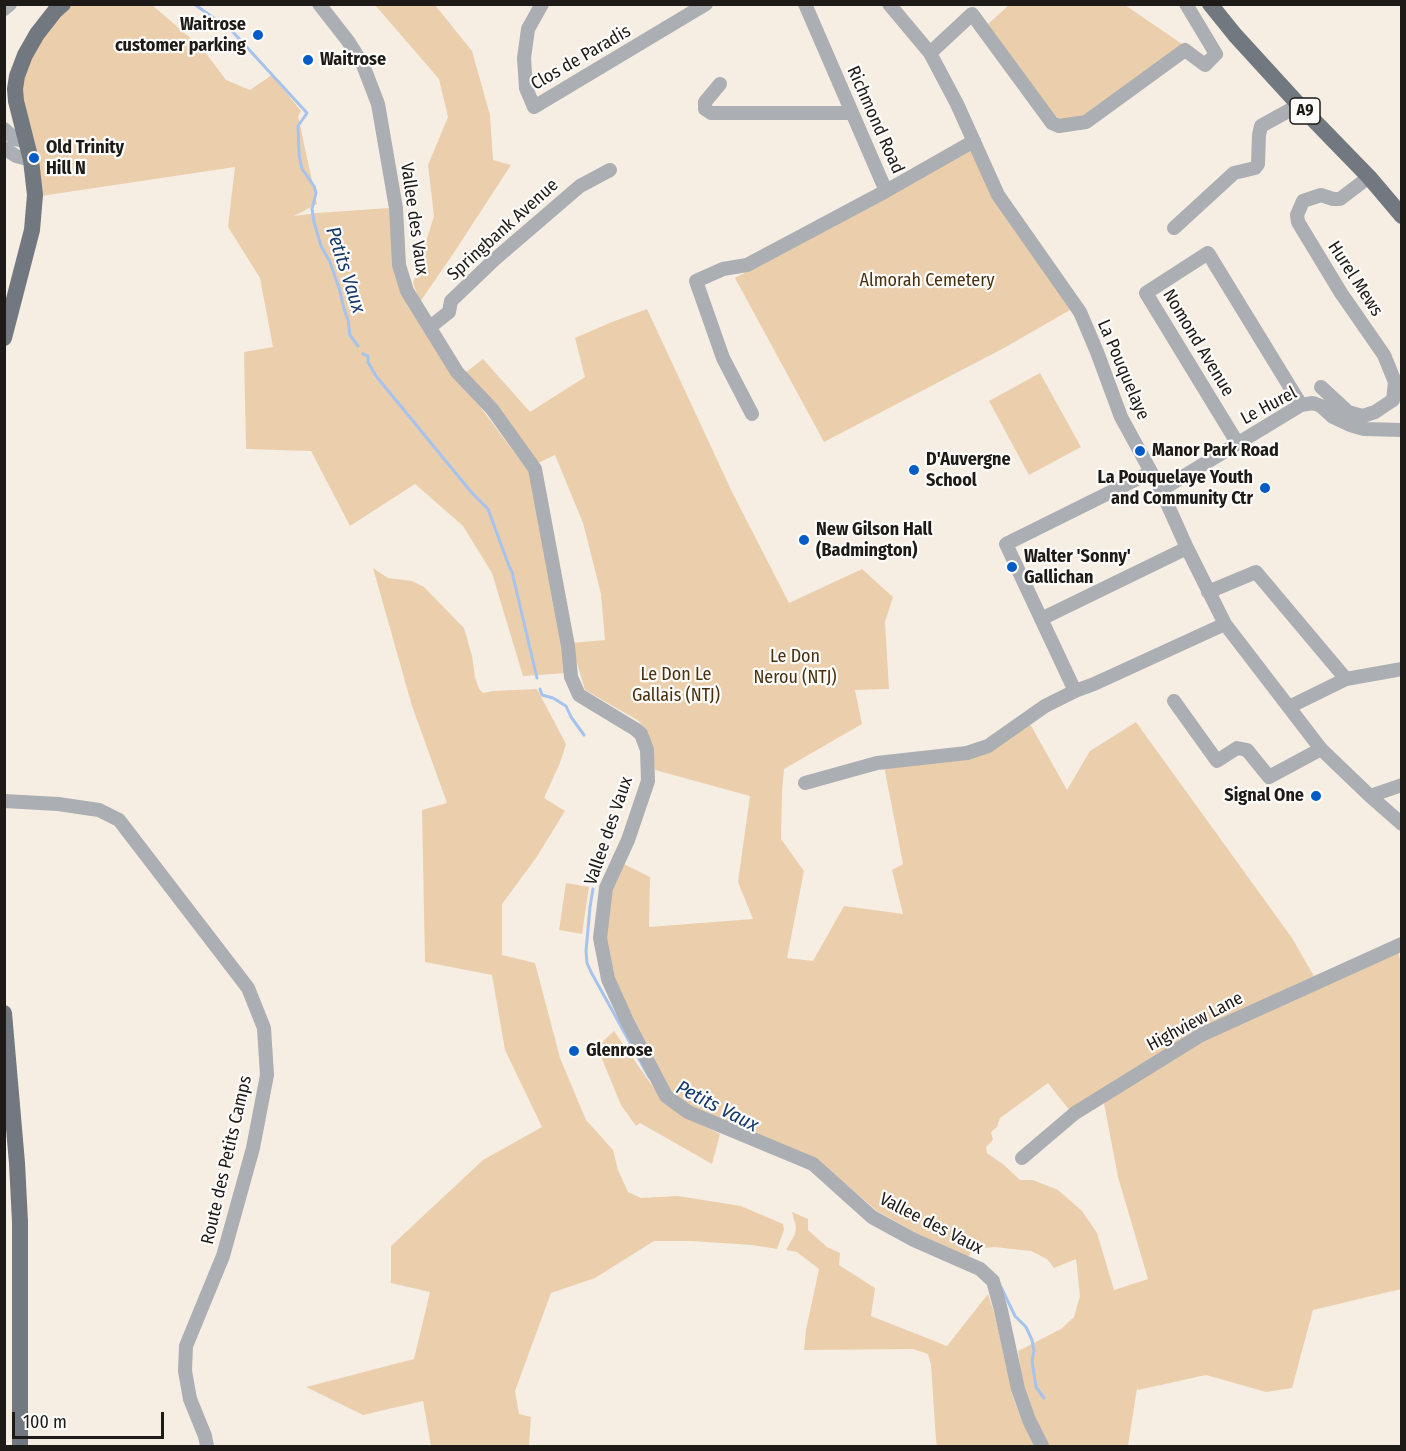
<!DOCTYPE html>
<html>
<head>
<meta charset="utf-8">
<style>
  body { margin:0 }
  #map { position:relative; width:1406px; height:1451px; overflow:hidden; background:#f6eee3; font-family:"Fira Sans Condensed",sans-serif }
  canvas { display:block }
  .frame { position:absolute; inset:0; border:6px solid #1d1a17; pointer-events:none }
  .scale { position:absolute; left:12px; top:1412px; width:152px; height:27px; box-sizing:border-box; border:3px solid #1d1a17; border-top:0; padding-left:8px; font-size:18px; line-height:21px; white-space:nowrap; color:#1d1a17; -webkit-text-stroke:4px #fefcfa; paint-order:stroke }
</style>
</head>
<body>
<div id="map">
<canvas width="1406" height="1451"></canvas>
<div class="frame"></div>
<div class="scale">100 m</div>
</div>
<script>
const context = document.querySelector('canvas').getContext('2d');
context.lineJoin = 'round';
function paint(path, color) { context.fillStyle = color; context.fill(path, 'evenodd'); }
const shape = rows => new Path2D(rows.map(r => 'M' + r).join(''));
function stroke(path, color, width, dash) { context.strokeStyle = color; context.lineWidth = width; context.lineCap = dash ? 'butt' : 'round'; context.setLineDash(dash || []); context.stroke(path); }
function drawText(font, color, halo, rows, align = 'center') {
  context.font = font + ' "Fira Sans Condensed",sans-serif'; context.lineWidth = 4.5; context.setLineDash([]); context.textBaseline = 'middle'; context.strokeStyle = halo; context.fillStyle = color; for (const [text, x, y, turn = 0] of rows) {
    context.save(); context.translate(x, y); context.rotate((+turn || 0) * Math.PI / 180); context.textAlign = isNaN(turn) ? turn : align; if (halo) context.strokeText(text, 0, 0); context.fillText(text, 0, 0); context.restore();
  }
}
const green = shape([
  [71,5,152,5,202,48,226,80,250,90,272,75,301,111,298,116,317,204,294,216,317,213,389,208,395,268,427,336,529,472,567,673,523,676,492,573,463,526,415,484,350,526,311,451,246,449,244,352,273,347,260,278,228,227,235,167,41,196,22,104,22,73,30,56,63,11],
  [375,5,435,5,472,51,490,115,493,160,511,165,455,251,420,302,413,283,434,216,428,165,448,117,439,79],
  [1009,5,1125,5,1182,44,1087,117,1074,120,1059,119,1048,108,988,24],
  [972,150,996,200,1070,310,1004,348,824,442,735,278],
  [647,309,733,494,789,603,862,569,893,597,885,622,889,689,855,690,862,724,784,769,782,792,781,839,804,871,787,958,813,961,844,906,903,914,892,870,903,864,884,766,965,757,1029,722,1067,790,1090,751,1136,722,1292,938,1314,976,1247,1007,1070,1111,1048,1083,1000,1118,997,1127,991,1132,993,1140,986,1147,987,1153,1004,1165,1020,1180,1033,1180,1058,1190,1082,1211,1097,1233,1114,1290,1148,1279,1118,1177,1103,1098,1198,1041,1398,950,1402,970,1401,1289,1313,1310,1292,1388,1266,1392,1206,1375,1138,1390,1137,1388,1128,1446,1049,1446,1035,1420,1023,1386,1018,1351,1061,1329,1074,1317,1080,1296,1076,1259,1054,1268,1047,1259,1031,1251,994,1247,974,1249,968,1257,934,1243,877,1211,816,1159,691,1106,671,1091,614,980,606,937,612,889,622,863,650,877,649,927,753,919,738,882,750,796,655,770,650,742,639,721,585,690,571,643,605,640,601,594,583,523,555,455,538,463,464,374,483,359,530,412,585,377,575,338,612,322],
  [1040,373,1081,447,1029,475,989,401],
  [373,568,388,578,412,581,424,587,464,628,472,656,475,677,479,689,483,693,493,691,537,689,566,744,560,763,544,798,565,811,536,858,502,904,502,955,535,963,560,1058,586,1120,613,1150,618,1170,628,1192,641,1198,678,1196,741,1206,783,1224,784,1230,777,1249,752,1245,691,1241,654,1241,595,1278,551,1293,515,1391,519,1414,531,1417,529,1446,431,1446,423,1401,363,1415,306,1387,414,1359,430,1292,391,1283,391,1246,483,1160,542,1127,505,1050,492,975,425,962,422,810,447,803,412,706],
  [566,883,589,887,582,934,559,930],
  [614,1031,660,1097,683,1116,720,1134,712,1164,640,1123,636,1126,621,1105,597,1047],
  [792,1212,808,1219,808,1230,827,1247,840,1253,839,1265,875,1288,871,1316,947,1346,988,1294,995,1315,1013,1397,1022,1421,1036,1446,937,1446,936,1440,931,1365,928,1354,913,1349,804,1350,806,1330,819,1269,797,1252,786,1250,795,1234,796,1227]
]);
const stream = shape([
  [194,4,232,31,307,113,298,126,299,155,302,169,314,186,316,193,312,209,314,222,321,246,330,262,339,288,344,309,348,320,350,335,358,346],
  [363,354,368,356,368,362,376,376,472,493,488,509,509,566,512,572,537,678],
  [540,689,542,695,553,698,566,706,571,717,584,735],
  [593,889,590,907,586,951,587,963,591,972,649,1077],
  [1001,1287,1015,1316,1026,1327,1032,1340,1034,1351,1032,1361,1036,1387,1044,1398]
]);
const minor = shape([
  [319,4,348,41,363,65,378,104,396,208,399,265,407,291,457,372,492,409,535,469,568,646,571,677,579,695,635,729,641,734,647,750,648,781,628,840,606,888,600,938,608,979,627,1021,666,1096,688,1112,813,1164,872,1217,914,1240,980,1269,993,1281,1001,1310,1018,1389,1029,1420,1042,1446],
  [542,4,528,29,524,58,526,88,534,107,706,4],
  [805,4,886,191,974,141],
  [889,4,930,53,957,104,998,195,1080,312,1097,352,1121,417,1161,490,1187,548,1225,624,1321,749,1370,796,1402,824],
  [4,9,10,4],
  [930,53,972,14,1052,123,1059,126,1086,122,1185,50,1205,65,1216,54,1186,4],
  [720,84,705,102,705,109,711,113,852,113],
  [4,129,15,139,27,142],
  [4,148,16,156,31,160],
  [1174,228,1234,173,1255,168,1258,164,1259,135,1261,126,1299,105],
  [430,327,449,312,451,301,495,259,580,186,610,170],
  [1321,387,1348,412,1363,416,1375,412,1393,400,1395,382,1384,355,1341,293,1298,222,1297,215,1303,201,1321,195,1333,199,1340,199,1369,177],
  [752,414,723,358,696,281,723,269,747,265,886,191],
  [1238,444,1146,293,1208,253,1301,405],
  [1161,490,1301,405,1313,403,1321,406,1333,417,1350,425,1364,429,1402,430],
  [1208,592,1256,572,1346,679],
  [1041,619,1187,548],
  [1075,691,1006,544,1151,472],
  [1174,701,1217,761,1237,748,1247,750,1269,777,1321,749],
  [1289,707,1346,679,1402,669],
  [805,783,877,763,967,753,988,746,1045,706,1075,691,1094,684,1225,624],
  [1370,796,1402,785],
  [4,801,58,804,99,810,119,820,248,988,264,1028,267,1075,253,1148,223,1256,186,1346,185,1371,190,1399,205,1436,207,1446],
  [1022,1158,1075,1113,1201,1035,1402,944]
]);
const major = shape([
  [1210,4,1235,35,1299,105,1369,177,1402,216],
  [4,338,32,230,35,195,31,160,16,101,15,89,17,76,25,55,37,34,55,11,63,4],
  [4,1013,17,1163,20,1222,20,1446]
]);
const markers = [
  [258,35,6,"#035cc6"],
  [308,60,6,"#035cc6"],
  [34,158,6,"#035cc6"],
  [1140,451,6,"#035cc6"],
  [914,470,6,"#035cc6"],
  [1265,488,6,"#035cc6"],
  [804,540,6,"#035cc6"],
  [1012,567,6,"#035cc6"],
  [1316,796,6,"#035cc6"],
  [574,1051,6,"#035cc6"]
];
const shields = [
  [1305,111,30]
];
const shieldNames = [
  ["A9",1305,111]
];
const poiNames = [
  ["Waitrose",246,25,"right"],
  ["customer parking",246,46,"right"],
  ["Waitrose",320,60],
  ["Old Trinity",46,148],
  ["Hill N",46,169],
  ["Manor Park Road",1152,451],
  ["D'Auvergne",926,460],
  ["School",926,481],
  ["La Pouquelaye Youth",1253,478,"right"],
  ["and Community Ctr",1253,499,"right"],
  ["New Gilson Hall",816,530],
  ["(Badmington)",816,551],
  ["Walter 'Sonny'",1024,557],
  ["Gallichan",1024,578],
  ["Signal One",1304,796,"right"],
  ["Glenrose",586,1051]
];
const streetNames = [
  ["Clos de Paradis",581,58,-30],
  ["Richmond Road",875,120,66],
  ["Vallee des Vaux",414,219,82],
  ["Springbank Avenue",503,230,-42],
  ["Hurel Mews",1355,279,57],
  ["Nomond Avenue",1198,343,59],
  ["La Pouquelaye",1123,370,67],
  ["Le Hurel",1269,406,-28],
  ["Vallee des Vaux",609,831,-71],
  ["Highview Lane",1195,1022,-28],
  ["Route des Petits Camps",227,1160,-77],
  ["Vallee des Vaux",931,1224,27]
];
const parkNames = [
  ["Almorah Cemetery",927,281],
  ["Le Don",795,657],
  ["Nerou (NTJ)",795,678],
  ["Le Don Le",676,675],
  ["Gallais (NTJ)",676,696]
];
const waterNames = [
  ["Petits Vaux",345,270,72],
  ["Petits Vaux",717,1107,27]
];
paint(green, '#ebcfad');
stroke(stream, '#a6c3ee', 3);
stroke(minor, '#abaeb2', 14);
stroke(major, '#727880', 16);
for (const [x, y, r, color] of markers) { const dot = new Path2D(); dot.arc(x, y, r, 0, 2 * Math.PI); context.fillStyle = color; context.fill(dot); stroke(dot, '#fefcfa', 2); }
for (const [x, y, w] of shields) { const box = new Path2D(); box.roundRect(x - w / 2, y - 13, w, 26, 4.5); context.fillStyle = '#fefcfa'; context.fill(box); stroke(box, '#1d1a17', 1.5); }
drawText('bold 16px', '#1d1a17', null, shieldNames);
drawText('bold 18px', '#1d1a17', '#fefcfa', poiNames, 'left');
drawText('18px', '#1d1a17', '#fefcfa', streetNames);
drawText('18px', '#49310f', '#fefcfa', parkNames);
drawText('italic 20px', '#14396c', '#fefcfa', waterNames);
</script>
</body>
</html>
